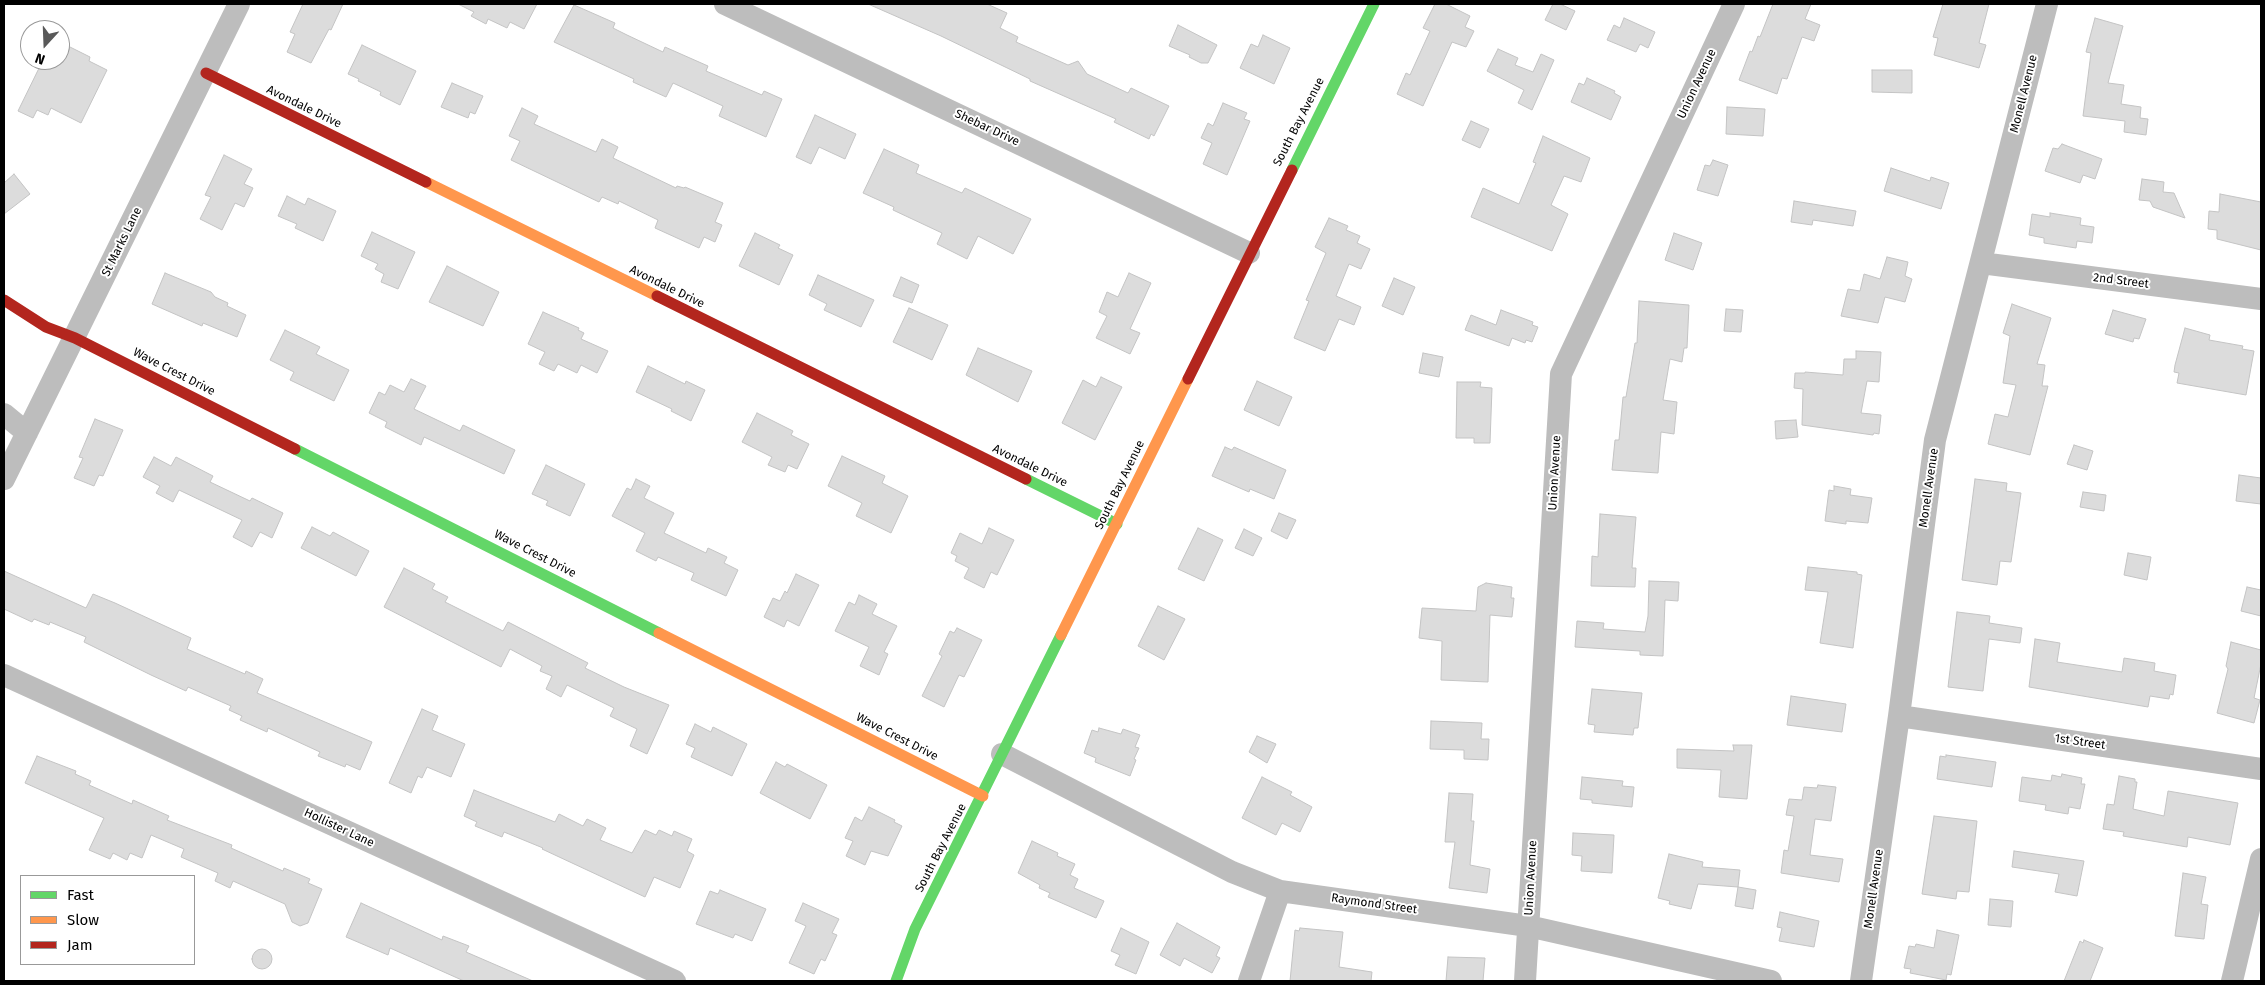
<!DOCTYPE html>
<html>
<head>
<meta charset="utf-8">
<style>
  body { margin:0 }
  #map { position:relative; width:2265px; height:985px; overflow:hidden; background:#fff; font-family:"Fira Sans",sans-serif }
  canvas { display:block }
  .frame { position:absolute; inset:0; border:5px solid #000; pointer-events:none }
  .legend { position:absolute; left:20px; top:875px; width:175px; height:90px; box-sizing:border-box; background:#fff; border:1px solid #999; margin:0; padding:6px 9px; list-style:none; font-size:15px; color:#000 }
  .legend li { display:flex; align-items:center; gap:10px; height:25px }
  .legend b { width:25px; border:1px solid #999 }
  .north { position:absolute; left:20px; top:20px; width:50px; height:50px; box-sizing:border-box; background:#fff; border:1px solid #999; border-radius:50%; rotate:200deg; font-size:14px; font-weight:700; line-height:20px; text-align:center; color:#000 }
  .north::after { content:''; display:block; margin:auto; width:18px; height:22px; background:#595959; clip-path:polygon(50% 0,100% 100%,50% 72%,0 100%) }
</style>
</head>
<body>
<div id="map">
<canvas width="2265" height="985"></canvas>
<div class="frame"></div>
<ul class="legend">
<li><b style="height:6px;background:#63d668"></b>Fast</li>
<li><b style="height:6px;background:#ff974d"></b>Slow</li>
<li><b style="height:6px;background:#b3261e"></b>Jam</li>
</ul>
<div class="north">N</div>
</div>
<script>
const context = document.querySelector('canvas').getContext('2d');
context.lineJoin = 'round';
function paint(path, color) { context.fillStyle = color; context.fill(path, 'evenodd'); }
const shape = rows => new Path2D(rows.map(r => 'M' + r).join(''));
function stroke(path, color, width, dash) { context.strokeStyle = color; context.lineWidth = width; context.lineCap = dash ? 'butt' : 'round'; context.setLineDash(dash || []); context.stroke(path); }
function drawText(font, color, halo, rows, align = 'center') {
  context.font = font + ' "Fira Sans",sans-serif'; context.lineWidth = 4; context.setLineDash([]); context.textBaseline = 'middle'; context.strokeStyle = halo; context.fillStyle = color; for (const [text, x, y, turn = 0] of rows) {
    context.save(); context.translate(x, y); context.rotate((+turn || 0) * Math.PI / 180); context.textAlign = isNaN(turn) ? turn : align; if (halo) context.strokeText(text, 0, 0); context.fillText(text, 0, 0); context.restore();
  }
}
const building = shape([
  [303,4,343,4,331,30,329,29,311,63,287,52,295,34,290,32,303,4],
  [458,4,537,4,524,29,510,22,507,28,488,19,486,24,471,16,474,12,458,4],
  [868,4,987,4,1007,13,1000,28,1018,37,1016,42,1068,65,1078,61,1087,74,1128,93,1131,88,1169,106,1154,136,1151,134,1149,139,1114,122,1116,119,1030,81,1030,79,941,36,868,4],
  [1435,4,1446,4,1470,16,1465,27,1474,31,1466,47,1452,42,1423,106,1397,94,1406,73,1410,75,1430,31,1423,28,1435,4],
  [1553,4,1560,4,1575,11,1566,30,1545,20,1553,4],
  [1773,4,1811,4,1805,19,1820,25,1814,41,1802,37,1787,79,1782,78,1777,94,1739,80,1750,51,1752,52,1758,36,1760,37,1773,4],
  [1943,4,1989,4,1979,43,1986,45,1979,68,1934,55,1938,38,1933,37,1943,4],
  [574,5,615,23,613,28,627,35,663,52,665,47,708,66,706,71,762,95,764,91,782,99,766,137,719,116,723,106,673,83,666,97,633,82,634,79,554,42,574,5],
  [1624,18,1655,32,1648,48,1640,44,1636,52,1607,40,1614,25,1620,28,1624,18],
  [2095,18,2123,26,2108,83,2124,85,2121,104,2141,107,2140,118,2148,119,2146,135,2124,132,2125,121,2083,116,2091,53,2086,52,2095,18],
  [1178,25,1217,45,1208,63,1201,63,1189,57,1190,55,1169,46,1178,25],
  [1263,35,1290,48,1274,84,1240,68,1251,44,1258,47,1263,35],
  [60,42,90,57,89,61,107,70,81,123,51,108,48,115,37,110,33,118,18,111,43,60,60,60,60,42],
  [362,45,416,71,400,105,380,95,381,92,358,81,359,79,348,74,362,45],
  [1498,49,1518,58,1515,65,1533,72,1541,54,1554,60,1532,110,1518,103,1524,90,1487,71,1498,49],
  [1872,70,1912,70,1912,93,1872,92,1872,70],
  [1587,78,1615,91,1614,93,1621,97,1611,120,1571,102,1579,83,1584,85,1587,78],
  [452,83,483,96,475,114,470,112,468,118,441,107,452,83],
  [1223,103,1247,113,1244,119,1250,121,1227,175,1203,164,1212,143,1201,138,1208,123,1213,126,1223,103],
  [1727,107,1765,109,1763,136,1726,134,1727,107],
  [522,108,538,116,534,124,596,152,602,139,618,147,613,158,676,188,677,186,684,188,685,187,723,203,715,222,722,225,715,242,704,237,699,248,655,228,658,220,619,201,618,204,602,197,599,202,511,160,520,141,509,136,522,108],
  [815,115,856,134,845,159,819,147,811,164,796,157,815,115],
  [1471,121,1489,129,1480,148,1462,140,1471,121],
  [1543,136,1590,158,1581,182,1564,176,1551,205,1568,214,1552,251,1471,217,1483,188,1519,204,1536,163,1533,162,1543,136],
  [2062,144,2102,159,2095,179,2083,175,2080,183,2045,171,2053,148,2058,149,2062,144],
  [884,149,919,165,916,173,962,193,965,188,1031,219,1013,254,978,236,967,259,937,244,942,233,893,210,894,207,863,193,884,149],
  [224,155,252,169,244,184,253,188,244,207,235,203,222,230,200,219,211,197,205,195,224,155],
  [1713,160,1728,165,1718,196,1697,190,1705,165,1710,166,1713,160],
  [1891,168,1930,181,1931,177,1949,183,1941,209,1884,191,1891,168],
  [14,174,30,194,4,214,4,183,14,174],
  [2142,179,2164,182,2163,192,2174,193,2185,218,2153,207,2150,201,2139,200,2142,179],
  [2220,194,2261,202,2261,250,2217,239,2217,230,2208,229,2209,211,2219,212,2220,194],
  [287,196,305,205,308,198,336,211,323,241,295,228,297,224,278,216,287,196],
  [1794,201,1856,211,1853,226,1813,220,1812,225,1791,222,1794,201],
  [2050,213,2081,218,2080,225,2094,227,2092,243,2077,241,2076,248,2044,243,2044,238,2029,235,2032,214,2050,217,2050,213],
  [1329,218,1348,226,1346,230,1360,236,1357,243,1370,249,1361,269,1349,264,1336,296,1361,307,1354,325,1339,319,1325,351,1294,338,1309,301,1306,300,1326,253,1315,247,1329,218],
  [372,232,415,252,398,289,381,282,384,274,375,269,378,264,361,256,372,232],
  [755,233,780,245,778,248,793,255,779,285,739,266,755,233],
  [1674,233,1702,243,1693,270,1665,260,1674,233],
  [1887,257,1908,262,1905,276,1912,279,1905,302,1885,297,1878,323,1841,316,1848,289,1860,291,1864,274,1880,279,1887,257],
  [447,266,499,292,483,326,429,302,447,266],
  [165,273,211,292,215,297,228,303,227,306,246,315,237,337,203,323,202,326,152,304,165,273],
  [1129,273,1151,283,1130,329,1140,333,1130,354,1096,338,1107,316,1099,312,1107,292,1118,297,1129,273],
  [818,275,874,300,861,327,824,310,827,304,809,295,818,275],
  [901,277,919,285,912,303,893,296,901,277],
  [1394,278,1415,287,1403,315,1382,306,1394,278],
  [1639,301,1689,305,1687,348,1684,348,1682,362,1670,359,1663,400,1677,402,1674,434,1661,432,1658,473,1612,470,1615,440,1619,440,1623,397,1626,397,1635,343,1637,343,1639,301],
  [2012,304,2051,318,2037,364,2045,365,2042,386,2048,386,2030,455,1988,444,1995,414,2008,417,2016,385,2003,383,2010,336,2003,333,2012,304],
  [909,308,948,325,932,360,893,342,909,308],
  [1726,309,1743,310,1741,332,1724,331,1726,309],
  [1501,310,1533,322,1532,325,1538,327,1532,342,1526,340,1525,343,1512,338,1509,346,1465,330,1471,315,1496,325,1501,310],
  [2113,310,2146,319,2139,339,2134,338,2133,342,2105,334,2113,310],
  [543,312,579,328,578,330,584,333,581,339,608,351,597,373,581,365,577,373,558,364,554,371,539,364,545,352,528,344,543,312],
  [2185,328,2210,335,2209,340,2243,346,2242,349,2254,351,2246,395,2177,383,2179,373,2174,372,2175,365,2185,328],
  [285,330,320,347,316,354,349,370,334,401,290,380,294,372,270,360,285,330],
  [978,348,1032,371,1018,402,966,375,978,348],
  [1856,351,1881,352,1879,382,1867,381,1861,413,1881,415,1879,434,1874,433,1873,435,1802,425,1803,389,1794,388,1795,373,1805,373,1805,372,1843,375,1844,359,1856,359,1856,351],
  [1423,353,1443,357,1439,377,1419,373,1423,353],
  [648,366,685,384,686,381,705,390,691,421,671,411,672,409,636,392,648,366],
  [1101,377,1122,387,1095,440,1062,423,1083,380,1096,387,1101,377],
  [411,379,426,386,414,409,460,431,463,425,515,450,504,474,424,437,421,445,385,427,387,422,369,413,379,392,385,395,390,385,404,392,411,379],
  [1257,381,1292,397,1279,426,1244,410,1257,381],
  [1457,382,1481,382,1480,387,1492,388,1490,443,1474,443,1474,438,1456,438,1457,382],
  [757,413,793,431,791,435,809,444,797,469,788,465,785,472,768,465,772,457,742,442,757,413],
  [95,419,123,430,103,476,99,475,94,486,74,478,83,458,79,457,95,419],
  [1796,420,1798,437,1776,439,1775,421,1796,420],
  [2074,445,2093,451,2087,470,2067,464,2074,445],
  [1225,447,1232,450,1234,447,1286,470,1274,499,1250,489,1249,492,1212,476,1225,447],
  [842,456,885,476,882,483,908,496,891,533,856,516,862,503,828,486,842,456],
  [154,457,171,466,176,457,213,476,210,482,250,501,252,498,283,513,272,538,260,532,252,547,233,537,242,520,179,490,173,502,156,493,160,486,143,477,154,457],
  [546,465,585,484,570,516,546,505,548,501,532,494,546,465],
  [2239,475,2261,478,2261,504,2236,501,2239,475],
  [636,479,650,486,644,498,674,513,664,533,706,553,708,548,727,557,724,563,738,570,726,596,691,580,694,573,658,557,656,561,636,551,645,533,612,516,627,488,631,490,636,479],
  [1975,479,2007,483,2006,491,2021,493,2011,562,2000,561,1997,585,1962,580,1975,479],
  [1834,486,1851,489,1850,495,1872,498,1868,523,1846,521,1846,524,1825,521,1829,490,1834,491,1834,486],
  [2083,492,2106,495,2104,511,2080,507,2083,492],
  [1279,513,1296,520,1287,539,1271,531,1279,513],
  [1600,514,1636,517,1632,568,1636,568,1635,587,1591,586,1592,556,1598,557,1600,514],
  [312,527,330,536,333,532,369,551,356,576,301,548,312,527],
  [989,528,1014,540,997,575,991,572,984,588,964,578,969,568,955,561,957,556,951,553,960,533,982,544,989,528],
  [1198,528,1223,540,1204,581,1178,569,1198,528],
  [1244,529,1262,538,1253,556,1235,548,1244,529],
  [2128,553,2151,557,2147,580,2124,575,2128,553],
  [1808,567,1857,572,1857,574,1862,575,1853,648,1820,643,1828,592,1805,590,1808,567],
  [404,568,435,584,432,589,448,597,445,602,503,631,508,622,588,663,585,668,624,687,669,705,647,754,630,746,637,729,610,716,614,708,567,685,561,697,546,689,552,676,540,671,542,666,510,649,501,667,384,607,404,568],
  [4,571,86,608,93,594,115,603,191,638,187,649,245,674,246,671,263,679,257,693,372,742,360,770,346,764,345,767,318,756,320,752,268,728,267,732,240,720,242,716,229,710,231,706,188,687,186,691,151,675,84,642,86,637,50,622,49,625,34,619,32,622,4,609,4,571],
  [796,574,819,585,799,626,787,620,784,627,764,617,773,598,780,601,785,591,787,593,796,574],
  [1649,581,1679,582,1678,601,1665,600,1663,656,1640,655,1640,651,1575,647,1577,621,1604,623,1603,629,1645,632,1648,616,1649,581],
  [1486,583,1512,587,1511,598,1514,598,1512,617,1490,615,1488,682,1441,680,1442,641,1419,638,1422,608,1476,611,1478,587,1486,583],
  [2247,587,2261,590,2261,616,2241,611,2247,587],
  [859,595,877,604,872,614,897,626,884,652,888,654,879,675,860,666,869,647,835,631,849,602,855,605,859,595],
  [1158,606,1185,619,1164,660,1138,646,1158,606],
  [1957,612,1990,616,1989,623,2022,628,2020,643,1989,639,1983,691,1948,687,1957,612],
  [957,628,982,640,964,677,959,675,944,707,922,696,942,656,939,654,950,631,954,633,957,628],
  [2035,639,2060,643,2057,662,2122,672,2124,658,2155,663,2154,671,2176,675,2173,695,2170,694,2169,699,2150,696,2148,707,2029,687,2035,639],
  [2231,642,2261,650,2261,664,2254,698,2260,700,2254,723,2217,713,2228,669,2226,666,2231,642],
  [1592,689,1642,693,1638,728,1634,728,1633,735,1594,732,1595,725,1588,724,1592,689],
  [1791,696,1846,704,1842,732,1787,725,1791,696],
  [422,709,438,716,432,730,465,744,451,777,427,767,422,778,418,776,411,793,389,783,422,709],
  [1431,721,1482,723,1481,739,1489,739,1488,760,1464,759,1464,750,1430,749,1431,721],
  [695,724,711,732,713,727,747,744,732,776,691,757,695,748,686,744,695,724],
  [1099,728,1121,734,1123,729,1140,735,1135,747,1139,748,1134,759,1136,760,1130,776,1095,762,1096,758,1084,753,1092,730,1098,732,1099,728],
  [1257,736,1276,744,1267,763,1249,752,1257,736],
  [1733,745,1752,745,1747,799,1719,797,1721,770,1677,768,1677,749,1734,751,1733,745],
  [1946,755,1996,762,1992,787,1937,779,1940,756,1946,757,1946,755],
  [37,756,76,771,75,774,91,781,89,785,132,804,133,800,169,816,167,820,232,845,231,848,283,871,284,868,310,879,308,883,322,889,308,923,300,926,292,922,285,904,233,881,230,888,215,881,218,873,181,857,184,849,151,835,142,858,130,853,127,860,113,853,110,859,89,850,104,818,25,783,37,756],
  [776,762,785,767,787,764,827,785,810,819,760,793,776,762],
  [2062,774,2082,778,2081,784,2085,784,2080,809,2069,807,2068,814,2045,810,2046,805,2019,801,2022,777,2051,781,2052,775,2061,777,2062,774],
  [2119,776,2135,779,2135,782,2137,782,2133,809,2164,816,2168,791,2238,803,2230,845,2188,837,2187,847,2123,836,2124,832,2103,829,2107,804,2114,805,2119,776],
  [1262,777,1292,792,1290,795,1312,807,1300,832,1282,823,1276,835,1242,818,1262,777],
  [1582,777,1623,781,1622,786,1634,787,1632,807,1592,803,1592,800,1580,799,1582,777],
  [1818,785,1836,787,1831,821,1815,819,1810,855,1843,859,1839,882,1781,873,1784,850,1788,851,1794,816,1786,815,1789,799,1802,800,1804,787,1817,788,1818,785],
  [474,790,555,822,559,814,583,826,587,819,606,828,600,840,632,853,645,830,656,835,659,830,672,836,674,831,692,839,687,851,694,855,680,888,654,877,645,897,542,849,543,848,504,832,502,837,475,826,477,822,464,816,474,790],
  [1449,793,1473,794,1471,821,1474,821,1470,865,1490,869,1487,893,1449,888,1455,842,1445,842,1449,793],
  [869,807,895,820,894,822,902,826,888,856,871,851,865,865,846,856,853,841,845,838,855,817,862,821,869,807],
  [1934,816,1977,821,1969,892,1957,891,1956,899,1922,894,1934,816],
  [1573,833,1614,835,1612,873,1581,871,1582,856,1572,855,1573,833],
  [1032,841,1058,853,1057,856,1075,864,1070,875,1078,879,1074,888,1104,901,1096,918,1048,897,1050,893,1039,888,1040,885,1018,873,1032,841],
  [2014,851,2084,861,2077,896,2055,892,2059,874,2012,867,2014,851],
  [1669,854,1703,862,1702,867,1740,870,1738,887,1698,884,1691,909,1669,904,1670,901,1658,898,1669,854],
  [2183,873,2206,877,2201,904,2208,905,2204,939,2175,936,2183,873],
  [1738,887,1756,890,1753,909,1735,906,1738,887],
  [720,890,766,909,752,941,735,934,733,938,696,924,710,891,718,894,720,890],
  [1990,899,2013,901,2011,927,1988,925,1990,899],
  [361,903,442,940,443,936,469,946,466,952,533,981,464,981,390,948,388,955,346,937,361,903],
  [803,903,839,919,832,933,837,935,825,961,821,959,814,974,789,963,806,926,795,921,803,903],
  [1780,912,1819,921,1814,947,1779,941,1782,928,1777,927,1780,912],
  [1177,923,1220,947,1216,956,1220,958,1212,973,1184,958,1180,966,1160,955,1177,923],
  [1121,928,1149,942,1136,974,1115,965,1120,955,1111,951,1121,928],
  [1300,928,1343,932,1339,967,1372,972,1371,981,1290,981,1295,930,1299,931,1300,928],
  [1937,930,1959,935,1951,975,1947,974,1946,980,1910,973,1911,969,1904,968,1909,946,1915,947,1916,944,1934,948,1937,930],
  [2084,940,2103,948,2090,981,2064,981,2080,941,2083,943,2084,940],
  '252 959a10 10 0 1 1 20 0a10 10 0 1 1-20 0Z',
  [1448,957,1485,958,1483,981,1446,981,1448,957]
]);
const street = shape([
  [725,4,1249,253],
  [1981,263,2261,299],
  [4,414,27,433],
  [4,479,239,4],
  [4,675,675,981],
  [1899,716,2261,769],
  [1002,754,1232,872,1280,891,1528,926,1771,981],
  [1249,981,1280,891],
  [1525,981,1561,374,1734,4],
  [1861,981,1899,716,1935,440,2047,4],
  [2232,981,2261,859]
]);
const fast = shape([
  [1292,170,1374,4],
  [295,449,659,633],
  [1026,479,1117,524],
  [896,981,915,929,1061,635]
]);
const slow = shape([
  [426,182,657,296],
  [659,633,983,796],
  [1061,635,1188,379]
]);
const jam = shape([
  [206,73,426,182],
  [657,296,1026,479],
  [4,300,46,327,75,338,295,449],
  [1188,379,1292,170]
]);
const streetNames = [
  ["Union Avenue",1697,84,-65],
  ["Monell Avenue",2024,94,-76],
  ["Avondale Drive",304,107,26],
  ["South Bay Avenue",1299,122,-63],
  ["Shebar Drive",987,128,25],
  ["St Marks Lane",122,242,-64],
  ["2nd Street",2121,281,7],
  ["Avondale Drive",667,287,26],
  ["Wave Crest Drive",174,372,27],
  ["Avondale Drive",1030,466,26],
  ["Union Avenue",1555,473,-87],
  ["South Bay Avenue",1120,485,-64],
  ["Monell Avenue",1929,488,-82],
  ["Wave Crest Drive",535,554,27],
  ["Wave Crest Drive",897,737,27],
  ["1st Street",2080,742,8],
  ["Hollister Lane",339,828,25],
  ["South Bay Avenue",941,848,-63],
  ["Union Avenue",1531,878,-87],
  ["Monell Avenue",1874,889,-82],
  ["Raymond Street",1374,904,8]
];
paint(building, '#dcdcdc');
stroke(building, '#c4c4c4', 1);
stroke(street, '#bdbdbd', 22);
stroke(fast, '#63d668', 11);
stroke(slow, '#ff974d', 11);
stroke(jam, '#b3261e', 11);
drawText('12px', '#000', '#fff', streetNames);
</script>
</body>
</html>
